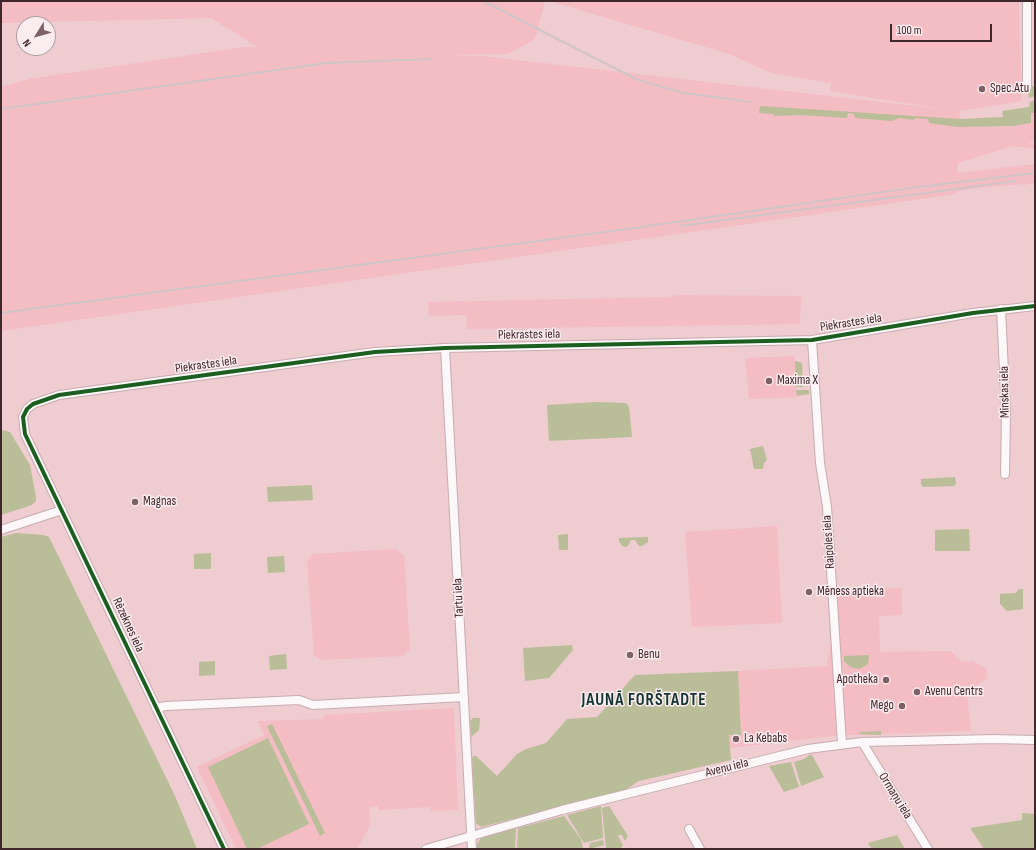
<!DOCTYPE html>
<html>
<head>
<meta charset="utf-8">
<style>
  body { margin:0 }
  #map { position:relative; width:1036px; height:850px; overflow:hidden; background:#eeccd0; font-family:"Sofia Sans Condensed",sans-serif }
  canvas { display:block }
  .frame { position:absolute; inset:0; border:2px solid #40272b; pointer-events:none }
  .north { position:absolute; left:16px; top:16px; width:40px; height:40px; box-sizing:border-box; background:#fbedef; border:1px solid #b09ea1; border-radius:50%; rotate:233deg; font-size:11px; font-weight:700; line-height:16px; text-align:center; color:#40272b }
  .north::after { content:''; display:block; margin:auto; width:14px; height:18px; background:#7d6165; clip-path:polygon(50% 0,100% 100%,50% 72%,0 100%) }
  .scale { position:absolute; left:890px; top:24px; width:102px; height:18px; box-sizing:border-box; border:2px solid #40272b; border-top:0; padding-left:5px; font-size:12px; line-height:14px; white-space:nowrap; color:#40272b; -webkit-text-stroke:3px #fbedef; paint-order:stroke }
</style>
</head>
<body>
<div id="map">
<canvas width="1036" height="850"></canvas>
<div class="frame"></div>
<div class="north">N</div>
<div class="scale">100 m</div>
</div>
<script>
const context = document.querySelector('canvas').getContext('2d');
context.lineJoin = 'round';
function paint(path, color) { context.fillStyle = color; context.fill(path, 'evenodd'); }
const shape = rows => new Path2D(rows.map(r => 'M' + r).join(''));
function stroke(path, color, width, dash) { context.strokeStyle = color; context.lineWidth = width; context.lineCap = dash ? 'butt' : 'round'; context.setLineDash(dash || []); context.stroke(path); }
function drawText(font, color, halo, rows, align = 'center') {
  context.font = font + ' "Sofia Sans Condensed",sans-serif'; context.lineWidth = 3; context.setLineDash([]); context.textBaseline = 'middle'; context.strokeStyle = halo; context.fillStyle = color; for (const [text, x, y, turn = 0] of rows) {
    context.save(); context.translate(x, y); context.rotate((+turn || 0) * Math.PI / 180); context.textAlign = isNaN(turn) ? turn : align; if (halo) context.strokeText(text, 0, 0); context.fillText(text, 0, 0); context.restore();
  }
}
const built = shape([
  [1,1,545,1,535,39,508,54,439,55,482,56,942,109,830,91,831,83,771,73,729,54,549,1,1019,1,1022,101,960,111,959,127,1013,126,1030,123,1031,113,1035,113,1035,141,1028,143,1035,144,1035,149,1013,146,958,163,958,173,1035,164,1035,183,1026,184,1025,186,1022,184,970,189,957,191,957,194,1,331,1,87,29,79,244,47,258,47,211,18,1,23],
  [679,295,801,296,800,324,467,329,466,315,429,316,428,302,668,297],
  [795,356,797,397,749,399,745,358],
  [777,526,782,623,692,627,685,532],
  [395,549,404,555,410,649,403,656,321,660,314,655,307,561,313,554],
  [902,588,902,615,879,616,880,652,950,651,962,662,972,661,986,668,987,678,969,691,967,694,971,731,833,736,730,748,729,735,741,734,738,671,827,666,838,590],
  [454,708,458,810,431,811,430,807,378,810,378,806,369,807,370,826,357,849,236,849,197,767,264,735,258,721,323,719,324,715]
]);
const green = shape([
  [1032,86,1035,86,1035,96,1029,98,1027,88,1032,88],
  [1035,100,1035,113,1031,113,1031,123,1013,126,957,127,929,123,928,119,915,118,913,120,899,118,892,121,855,118,854,114,848,113,847,118,800,115,774,116,773,114,759,113,760,106,961,119,1003,117,1002,111,1029,107,1030,102],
  [795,361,802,363,803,387,796,387],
  [796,390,809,390,809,394,797,396],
  [597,402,626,403,629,407,632,437,549,441,547,405],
  [1,430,10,432,30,465,36,497,36,501,32,505,1,515],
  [763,446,767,460,764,463,763,469,754,469,750,449],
  [955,477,956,484,954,486,923,487,921,485,921,479],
  [312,485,313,500,268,502,267,487],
  [969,529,970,551,935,551,935,530],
  [16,533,44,535,49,537,175,796,197,849,1,849,1,537],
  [568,534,568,550,559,550,558,535],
  [648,537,648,542,642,546,639,546,635,540,631,540,628,546,625,547,622,546,619,541,619,538],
  [211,553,211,569,194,569,194,554],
  [284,556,285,572,268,573,267,557],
  [1019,589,1023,589,1023,609,1007,611,1000,604,1000,594,1016,593],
  [572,645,573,650,549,678,525,681,523,648],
  [286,654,287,669,270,670,269,656],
  [869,655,868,664,859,669,850,667,844,661,844,656],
  [215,661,215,675,199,676,199,662],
  [738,671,741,735,729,735,731,760,639,781,625,790,481,827,476,823,472,759,473,756,476,756,497,776,517,754,526,749,546,743,567,719,597,717,635,675],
  [473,718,480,718,479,730,472,736,472,742,470,721],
  [272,724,325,833,320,836,267,726],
  [881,731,881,735,859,734,860,732],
  [268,738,309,824,257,849,247,849,208,767],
  [809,755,812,755,824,777,801,786,794,762,804,759],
  [791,762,799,787,784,792,769,766],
  [601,806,603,838,584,843,567,815],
  [609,806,628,836,625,841,621,834,618,836,623,845,620,849,606,849,602,808],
  [1022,813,1035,814,1035,849,984,849,970,828,1022,820],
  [564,816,581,839,583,849,517,849,518,828],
  [516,828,515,849,477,849,477,844,481,838],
  [897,835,905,849,872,849,868,843],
  [603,840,604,845,589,849,590,843]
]);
const minor = shape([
  [1027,1,1027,87],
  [1001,309,1006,413,1005,474],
  [812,340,820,463,827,507,842,744],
  [445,348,472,849],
  [1,530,62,510],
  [156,708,166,706,299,700,313,705,464,697],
  [862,742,928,849],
  [689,829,700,849],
  [224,849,25,434,23,417,27,409,33,404,59,395,375,352,445,348,812,340,973,313,1035,306],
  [426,849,562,810,808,749,862,742,994,739,1035,740]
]);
const rail = shape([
  [483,1,638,80,684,93,751,102],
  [1,109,326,63,431,59],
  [680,226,1015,181],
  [1,313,627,229,918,187,1035,173]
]);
const cycleway = shape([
  [224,849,25,434,23,417,27,409,33,404,59,395,375,352,445,348,812,340,973,313,1035,306]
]);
const markers = [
  [982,89,4,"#7d6165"],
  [769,381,4,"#7d6165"],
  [135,502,4,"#7d6165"],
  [809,592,4,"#7d6165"],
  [630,655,4,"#7d6165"],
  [886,680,4,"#7d6165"],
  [917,692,4,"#7d6165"],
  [902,706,4,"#7d6165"],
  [736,739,4,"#7d6165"]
];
const poiNames = [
  ["Spec.Atu",990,89],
  ["Maxima X",777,381],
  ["Magnas",143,502],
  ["Mēness aptieka",817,592],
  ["Benu",638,655],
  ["Apotheka",878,680,"right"],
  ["Avenu Centrs",925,692],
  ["Mego",894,706,"right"],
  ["La Kebabs",744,739]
];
const streetNames = [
  ["Piekrastes iela",851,323,-9],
  ["Piekrastes iela",529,335,-1],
  ["Piekrastes iela",206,365,-8],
  ["Minskas iela",1005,392,-91],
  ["Raipoles iela",829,542,-94],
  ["Tartu iela",459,598,-93],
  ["Rēzeknes iela",128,625,65],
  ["Aveņu iela",727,768,-14],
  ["Ormaņu iela",895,796,58]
];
const districtNames = [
  ["JAUNĀ FORŠTADTE",644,701]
];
paint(built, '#f4bdc4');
paint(green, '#b9bd98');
stroke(minor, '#c7acb0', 10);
stroke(minor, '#fcf7f8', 8);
stroke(rail, '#cfc5c7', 2);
stroke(cycleway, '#1b5e20', 4);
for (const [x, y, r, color] of markers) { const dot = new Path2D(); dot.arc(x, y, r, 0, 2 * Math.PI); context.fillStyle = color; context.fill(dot); stroke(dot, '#fbedef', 1.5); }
drawText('13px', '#40272b', '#fbedef', poiNames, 'left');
drawText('13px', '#40272b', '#fbedef', streetNames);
context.letterSpacing = '1px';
drawText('bold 17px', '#113432', '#fbedef', districtNames);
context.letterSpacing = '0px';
</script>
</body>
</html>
